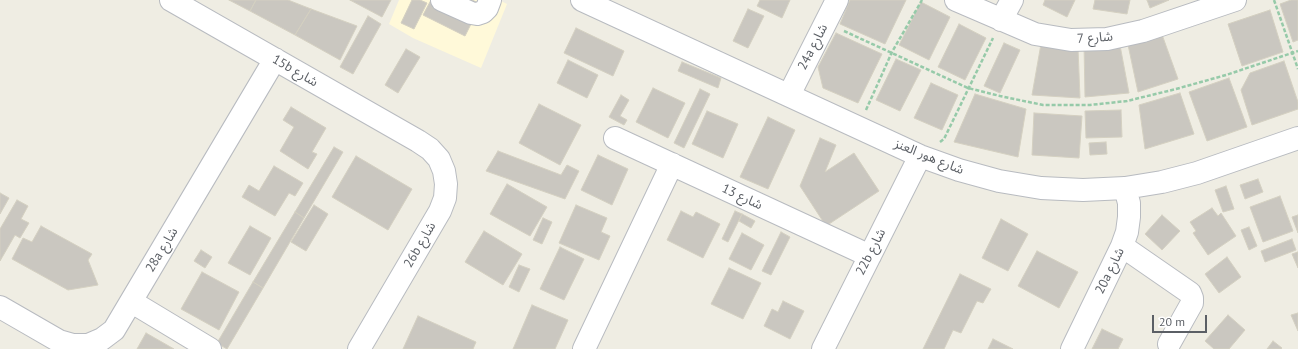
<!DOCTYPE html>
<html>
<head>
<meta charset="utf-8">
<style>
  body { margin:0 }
  #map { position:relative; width:1298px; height:349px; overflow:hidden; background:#efede3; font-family:"PT Sans",sans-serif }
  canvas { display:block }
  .scale { position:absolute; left:1152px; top:315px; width:55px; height:18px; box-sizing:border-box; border:2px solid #5b5f65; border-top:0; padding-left:5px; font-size:12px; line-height:14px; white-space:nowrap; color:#5b5f65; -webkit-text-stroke:3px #fff; paint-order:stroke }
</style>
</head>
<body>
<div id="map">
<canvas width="1298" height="349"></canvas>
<div class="scale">20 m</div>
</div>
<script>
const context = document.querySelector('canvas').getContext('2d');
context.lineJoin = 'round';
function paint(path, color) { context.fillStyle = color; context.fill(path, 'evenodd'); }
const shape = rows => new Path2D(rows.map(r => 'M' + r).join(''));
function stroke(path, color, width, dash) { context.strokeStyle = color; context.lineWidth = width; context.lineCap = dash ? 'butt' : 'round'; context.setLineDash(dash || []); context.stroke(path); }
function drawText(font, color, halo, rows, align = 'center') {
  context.font = font + ' "PT Sans","Noto Sans Arabic",sans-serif'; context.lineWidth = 3; context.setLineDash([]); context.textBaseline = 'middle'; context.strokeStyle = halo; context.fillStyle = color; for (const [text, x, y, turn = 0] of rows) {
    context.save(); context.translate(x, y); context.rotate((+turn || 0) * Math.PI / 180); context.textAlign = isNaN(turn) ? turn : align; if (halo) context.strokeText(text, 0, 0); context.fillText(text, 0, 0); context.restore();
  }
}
const commercial = shape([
  [399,0,499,0,507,4,481,68,413,38,389,24]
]);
const building = shape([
  [229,0,256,0,250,11,229,0],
  [256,0,288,0,311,9,295,35,250,11,256,0],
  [350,0,391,0,382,17,350,0],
  [412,0,420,0,427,3,414,29,401,23,412,0],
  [431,0,472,0,481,4,465,36,423,15,431,0],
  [760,0,790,0,782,18,757,6,760,0],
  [850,0,906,0,885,44,840,24,850,0],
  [1045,0,1075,0,1067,17,1043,5,1045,0],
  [1095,0,1130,0,1127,14,1093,9,1095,0],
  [1147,0,1169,0,1150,8,1147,0],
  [1291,0,1298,0,1298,40,1293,42,1280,4,1291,0],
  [921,2,950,17,929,60,899,45,921,2],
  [311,9,357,26,340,60,295,35,311,9],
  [748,9,764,16,748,48,733,41,748,9],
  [1270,10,1283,52,1242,66,1228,24,1270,10],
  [368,16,381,24,353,74,340,67,368,16],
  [959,24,986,38,965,80,938,67,959,24],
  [576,28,624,51,613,76,564,53,576,28],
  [1160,29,1178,79,1138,92,1127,40,1160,29],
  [836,33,882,54,858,103,823,88,818,67,836,33],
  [1119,40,1129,93,1085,97,1084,44,1119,40],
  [1004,43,1020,50,1000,93,984,86,1004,43],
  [1041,44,1078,48,1080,98,1032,95,1041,44],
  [406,49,420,57,398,93,385,85,406,49],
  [896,59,921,70,900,111,876,100,896,59],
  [568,60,598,75,587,98,557,83,568,60],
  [1284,61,1298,102,1298,109,1252,125,1241,90,1250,73,1284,61],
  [682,62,721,78,718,88,678,71,682,62],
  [1229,78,1247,127,1207,141,1189,92,1229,78],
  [931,83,958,95,942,130,914,118,931,83],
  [653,88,685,103,668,138,636,122,653,88],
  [700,89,710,94,684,148,674,143,700,89],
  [1180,93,1194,134,1145,149,1139,105,1180,93],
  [975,94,1026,109,1018,157,954,142,975,94],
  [621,95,629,100,620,116,627,120,624,125,609,117,621,95],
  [539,104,581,125,560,165,519,143,539,104],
  [291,107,326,128,312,152,317,154,308,169,280,151,294,127,283,120,291,107],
  [1121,110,1122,137,1086,138,1085,111,1121,110],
  [707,111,738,124,723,158,692,144,707,111],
  [1034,113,1082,116,1079,158,1032,155,1034,113],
  [768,117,795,130,768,189,740,177,768,117],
  [820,138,836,145,825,172,854,153,879,191,826,226,800,186,820,138],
  [1106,142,1107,154,1090,155,1089,143,1106,142],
  [334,147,343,152,304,218,295,212,334,147],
  [498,151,561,175,567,165,579,171,565,199,486,171,498,151],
  [598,155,628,169,612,205,581,190,598,155],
  [356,156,412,189,388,230,332,197,356,156],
  [274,166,303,183,295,196,289,193,275,216,242,197,249,185,259,191,274,166],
  [1258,179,1263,192,1245,199,1240,185,1258,179],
  [507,184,547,207,530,236,490,214,507,184],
  [1226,186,1234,209,1223,212,1215,190,1226,186],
  [0,193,9,198,0,214,0,193],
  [1280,196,1293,231,1263,242,1250,207,1280,196],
  [17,200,28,206,21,219,29,223,20,238,15,235,0,261,0,229,17,200],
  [314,205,328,214,306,251,291,242,314,205],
  [576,205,607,218,601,232,610,236,599,260,559,243,576,205],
  [1212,208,1218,216,1221,213,1236,236,1208,255,1193,233,1196,231,1190,222,1212,208],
  [681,211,693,217,696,212,720,224,703,258,667,240,681,211],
  [735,211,742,214,728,242,722,239,735,211],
  [295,212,304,218,263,288,253,282,295,212],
  [742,214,755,221,751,228,739,221,742,214],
  [1162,215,1180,231,1162,250,1145,234,1162,215],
  [1298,215,1298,233,1292,217,1298,215],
  [543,218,552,222,542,244,533,240,543,218],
  [1001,219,1028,234,1008,271,982,258,1001,219],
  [41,226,92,254,88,260,98,285,68,290,12,259,23,238,32,242,41,226],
  [250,226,271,238,250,275,228,263,250,226],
  [1249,227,1257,246,1249,250,1241,230,1249,227],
  [484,231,522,254,503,285,465,262,484,231],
  [781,232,790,237,771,275,762,271,781,232],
  [742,233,764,245,751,270,729,259,742,233],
  [1292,239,1296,250,1265,262,1261,251,1292,239],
  [560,247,584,259,564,300,540,289,560,247],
  [201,250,212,257,205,268,194,261,201,250],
  [1037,251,1078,272,1059,308,1018,286,1037,251],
  [1298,252,1298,268,1292,254,1298,252],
  [1227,257,1241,277,1219,293,1205,274,1227,257],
  [519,265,530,269,519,292,509,287,519,265],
  [729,268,761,283,743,319,711,304,729,268],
  [202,272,239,292,219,330,181,309,202,272],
  [960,274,991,289,983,303,977,301,961,333,953,330,944,349,923,349,960,274],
  [253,282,263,288,227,349,217,343,253,282],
  [783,301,804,311,790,339,764,326,772,309,778,312,783,301],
  [532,305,568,320,555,349,513,349,532,305],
  [1298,313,1298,331,1291,315,1298,313],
  [1228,315,1245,330,1229,349,1214,349,1205,341,1228,315],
  [418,316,476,342,473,349,403,349,418,316],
  [1102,329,1123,339,1118,349,1092,349,1102,329],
  [146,333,174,349,137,349,146,333],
  [993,339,1013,349,988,349,993,339],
  [1273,341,1282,348,1281,349,1267,349,1273,341]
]);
const path = shape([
  [1274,0,1298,69],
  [844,31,968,88,1000,96,1043,105,1090,105,1127,101,1176,89,1226,75,1298,51],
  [866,110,892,52,922,0],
  [940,142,944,139,993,38]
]);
const minor = shape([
  [171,0,418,141,430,149,439,159,444,171,446,184,445,198,440,211,359,349],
  [442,0,471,13,477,14,483,12,487,8,490,0],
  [582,0,920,156,959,170,999,181,1041,188,1083,190,1125,188,1162,182,1197,173,1298,138],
  [956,0,1035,34,1071,40,1107,39,1143,31,1235,0],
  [1001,20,1012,0],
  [789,95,837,0],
  [615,138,870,256],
  [1122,246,1190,293,1192,298,1192,303,1169,344],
  [132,302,210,349],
  [0,307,59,341,73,345,88,345,102,339,114,330,275,59],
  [584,349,672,164],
  [823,349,920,156],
  [1072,349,1122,246,1127,232,1129,217,1129,203,1125,188]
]);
const streetNames = [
  ["شارع 7",1095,38,-4],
  ["24a شارع",813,47,-63],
  ["15b شارع",295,71,30],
  ["شارع هور العنز",929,157,22],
  ["شارع 13",742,197,25],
  ["26b شارع",420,245,-60],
  ["28a شارع",162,250,-59],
  ["22b شارع",871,252,-63],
  ["20a شارع",1110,271,-64]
];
paint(commercial, '#fff9d9');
paint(building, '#cac7c0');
stroke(building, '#d4d0c1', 1);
stroke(minor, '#b8bbc0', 24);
stroke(path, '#96caa9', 2.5, [4, 2]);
stroke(minor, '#fff', 22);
drawText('13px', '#5b5f65', '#fff', streetNames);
</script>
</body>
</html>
